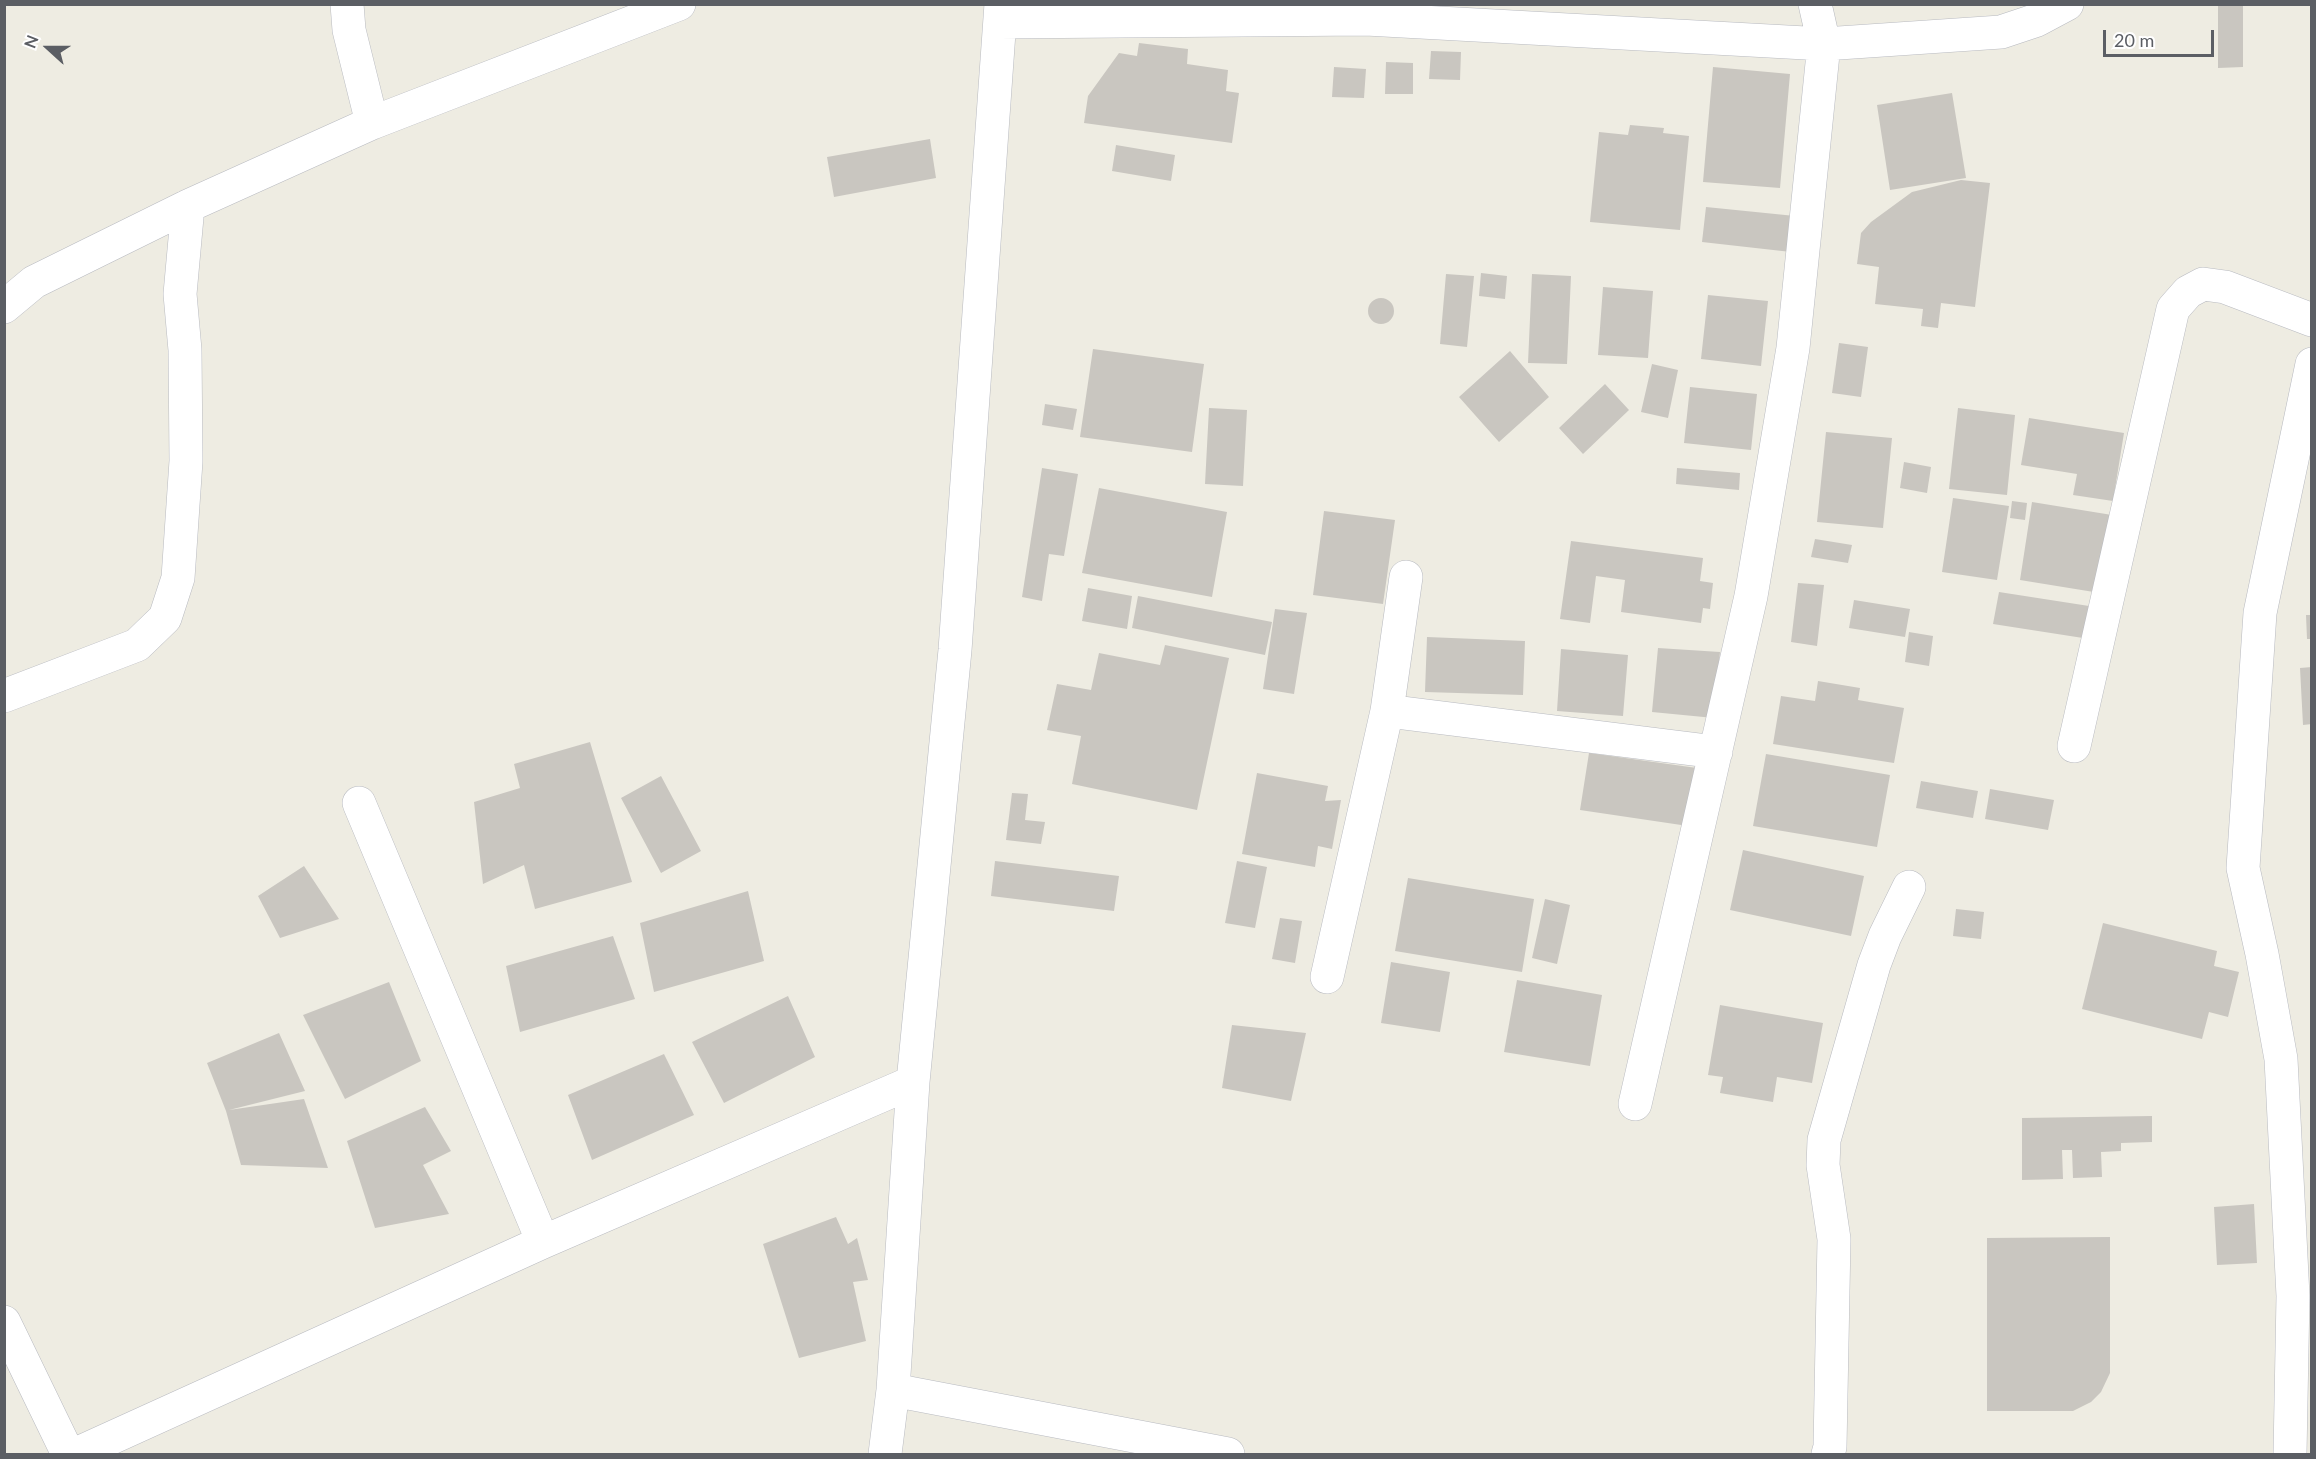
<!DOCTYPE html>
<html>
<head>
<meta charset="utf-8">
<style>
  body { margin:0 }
  #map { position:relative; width:2316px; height:1459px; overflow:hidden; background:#eeece2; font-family:Lato,sans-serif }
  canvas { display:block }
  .frame { position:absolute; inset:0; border:6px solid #5b5e64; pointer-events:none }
  .north { position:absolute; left:18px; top:18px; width:60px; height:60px; -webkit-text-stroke:4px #fff; paint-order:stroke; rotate:291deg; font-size:16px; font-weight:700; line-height:24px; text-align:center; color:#5b5e64 }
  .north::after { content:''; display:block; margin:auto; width:21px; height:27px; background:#5b5e64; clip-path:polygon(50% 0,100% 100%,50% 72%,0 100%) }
  .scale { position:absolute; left:2103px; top:30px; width:111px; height:27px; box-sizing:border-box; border:3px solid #5b5e64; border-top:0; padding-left:8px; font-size:18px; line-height:21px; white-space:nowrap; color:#5b5e64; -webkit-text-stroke:4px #fff; paint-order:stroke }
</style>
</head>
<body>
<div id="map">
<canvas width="2316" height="1459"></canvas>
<div class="frame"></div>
<div class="north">N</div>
<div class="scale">20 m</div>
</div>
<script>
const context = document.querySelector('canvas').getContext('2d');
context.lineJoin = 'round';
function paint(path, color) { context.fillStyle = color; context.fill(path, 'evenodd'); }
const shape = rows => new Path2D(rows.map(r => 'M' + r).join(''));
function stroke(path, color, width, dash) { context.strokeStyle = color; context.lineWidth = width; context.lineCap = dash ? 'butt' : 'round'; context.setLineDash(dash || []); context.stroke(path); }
const building = shape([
  [2218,4,2243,4,2243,67,2218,68],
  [1139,43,1188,49,1187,64,1228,70,1226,91,1239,93,1232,143,1084,123,1088,96,1119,53,1137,56],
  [1431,51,1461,52,1460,80,1429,79],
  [1386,62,1413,63,1413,94,1385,94],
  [1334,67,1366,69,1364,98,1332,97],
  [1713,67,1790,74,1780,188,1703,182],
  [1952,93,1966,178,1890,190,1877,105],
  [1630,125,1664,128,1663,133,1689,136,1680,230,1590,222,1599,132,1628,135],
  [930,139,936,178,834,197,827,157],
  [1116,145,1175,155,1171,181,1112,171],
  [1961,180,1990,183,1975,307,1941,303,1938,328,1921,326,1923,309,1875,304,1879,267,1857,264,1861,233,1871,222,1912,192],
  [1706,207,1795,216,1791,252,1702,242],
  [1481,273,1507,276,1505,299,1479,296],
  [1446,274,1474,276,1467,347,1440,344],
  [1532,274,1571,276,1567,364,1528,363],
  [1603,287,1653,291,1648,358,1598,355],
  [1708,295,1768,301,1761,366,1701,359],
  '1368 311a13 13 0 1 1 26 0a13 13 0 1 1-26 0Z',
  [1839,343,1868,347,1861,397,1832,393],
  [1093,349,1204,364,1192,452,1080,437],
  [1510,351,1549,397,1499,442,1459,397],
  [1652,364,1678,370,1668,418,1641,412],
  [1605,384,1629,410,1583,454,1559,428],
  [1690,387,1757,394,1751,450,1684,443],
  [1045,404,1077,409,1073,430,1042,425],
  [1209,408,1247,410,1243,486,1205,484],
  [1958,408,2015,415,2007,495,1949,489],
  [2029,418,2124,433,2113,501,2073,495,2077,474,2021,465],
  [1826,432,1892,438,1883,528,1817,522],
  [1904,462,1931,467,1927,493,1900,488],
  [1042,468,1078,474,1064,556,1049,554,1042,601,1022,597],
  [1677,468,1740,473,1739,490,1676,484],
  [1099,488,1227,512,1212,597,1082,573],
  [1953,498,2009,506,1997,580,1942,572],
  [2012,501,2027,503,2025,520,2010,518],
  [2032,502,2112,515,2100,593,2020,580],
  [1324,511,1395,520,1383,604,1313,595],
  [1815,539,1852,545,1848,563,1811,557],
  [1571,541,1703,558,1700,581,1713,583,1710,609,1703,608,1701,623,1621,612,1625,580,1596,576,1590,623,1560,619],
  [1798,583,1824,585,1817,646,1791,642],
  [1088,588,1132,596,1127,629,1082,621],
  [1999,592,2089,606,2083,638,1993,624],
  [1138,596,1272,622,1265,655,1132,628],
  [1854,600,1910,609,1905,637,1849,628],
  [1275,609,1307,613,1294,694,1263,689],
  [2306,615,2312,615,2312,639,2307,639],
  [1909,632,1933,636,1929,666,1905,662],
  [1427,637,1525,641,1523,695,1425,692],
  [1165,645,1229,658,1197,810,1072,784,1081,736,1047,730,1057,684,1091,690,1099,653,1160,665],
  [1658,648,1720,652,1714,718,1652,712],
  [1561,649,1628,655,1623,716,1557,711],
  [2312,667,2312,724,2303,725,2300,668],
  [1818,681,1860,688,1858,700,1904,708,1894,763,1773,744,1781,696,1815,701],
  [590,742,632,882,535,909,524,865,483,884,474,802,520,788,514,764],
  [1589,753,1697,768,1688,826,1580,810],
  [1766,754,1890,775,1877,847,1753,826],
  [1257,773,1328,786,1325,801,1341,800,1332,849,1318,846,1315,867,1242,854],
  [661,776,701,851,661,873,621,798],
  [1921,781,1978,791,1973,818,1916,808],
  [1990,789,2054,800,2048,830,1985,819],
  [1012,793,1028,794,1025,820,1045,822,1041,844,1006,840],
  [1743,850,1864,876,1851,936,1730,910],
  [995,861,1119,876,1114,911,991,896],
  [1237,861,1267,867,1255,928,1225,923],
  [304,866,339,919,280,938,258,896],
  [1408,878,1534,899,1522,972,1395,951],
  [748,891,764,961,654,992,640,923],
  [1545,899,1570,905,1557,964,1532,958],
  [1956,909,1984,912,1981,939,1953,936],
  [1280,918,1302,921,1295,963,1272,959],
  [2103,923,2217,951,2214,966,2239,972,2228,1017,2209,1012,2202,1039,2082,1009],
  [613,936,635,999,520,1032,506,966],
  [1391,962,1450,972,1440,1032,1381,1023],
  [1517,980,1602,995,1590,1066,1504,1052],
  [389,982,421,1061,345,1099,303,1015],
  [788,996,815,1057,724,1103,692,1042],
  [1720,1005,1823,1023,1812,1083,1777,1077,1773,1102,1720,1093,1723,1077,1708,1075],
  [1232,1025,1306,1033,1291,1101,1222,1088],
  [279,1033,305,1091,229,1110,304,1099,328,1168,241,1165,226,1111,207,1063],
  [664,1054,694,1115,592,1160,568,1095],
  [425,1107,451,1151,423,1165,449,1214,375,1228,347,1141],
  [2152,1116,2152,1142,2121,1143,2121,1151,2101,1152,2102,1177,2073,1178,2072,1150,2062,1150,2063,1179,2022,1180,2022,1118],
  [2254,1204,2257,1263,2217,1265,2214,1207],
  [836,1217,848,1244,857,1238,868,1280,853,1282,866,1341,799,1358,763,1244],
  [2110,1237,2110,1373,2101,1392,2091,1402,2073,1411,1987,1411,1987,1238]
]);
const minor = shape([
  [347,4,349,30,372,123],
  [1000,22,1366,19,1824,44,2001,32,2037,20,2067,4],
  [4,307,34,282,188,206,372,123,679,4],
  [4,696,137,645,165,618,178,578,186,461,185,350,180,294,188,206],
  [1387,711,1716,752],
  [2074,746,2173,309,2188,292,2203,284,2225,287,2312,320],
  [359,803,543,1242],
  [1327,977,1387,711,1406,577],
  [1635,1104,1751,596,1793,348,1824,44,1815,4],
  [4,1322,68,1454],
  [893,1390,1228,1454],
  [76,1454,543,1242,913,1082],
  [885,1454,893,1390,913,1082,955,650,1001,4],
  [1828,1454,1830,1447,1834,1239,1823,1165,1824,1140,1874,965,1885,936,1909,887],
  [2290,1454,2293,1296,2281,1059,2262,954,2243,868,2260,613,2312,364]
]);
paint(building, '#c9c6c0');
stroke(minor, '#b8bac0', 34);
stroke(minor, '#fff', 33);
</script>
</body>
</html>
